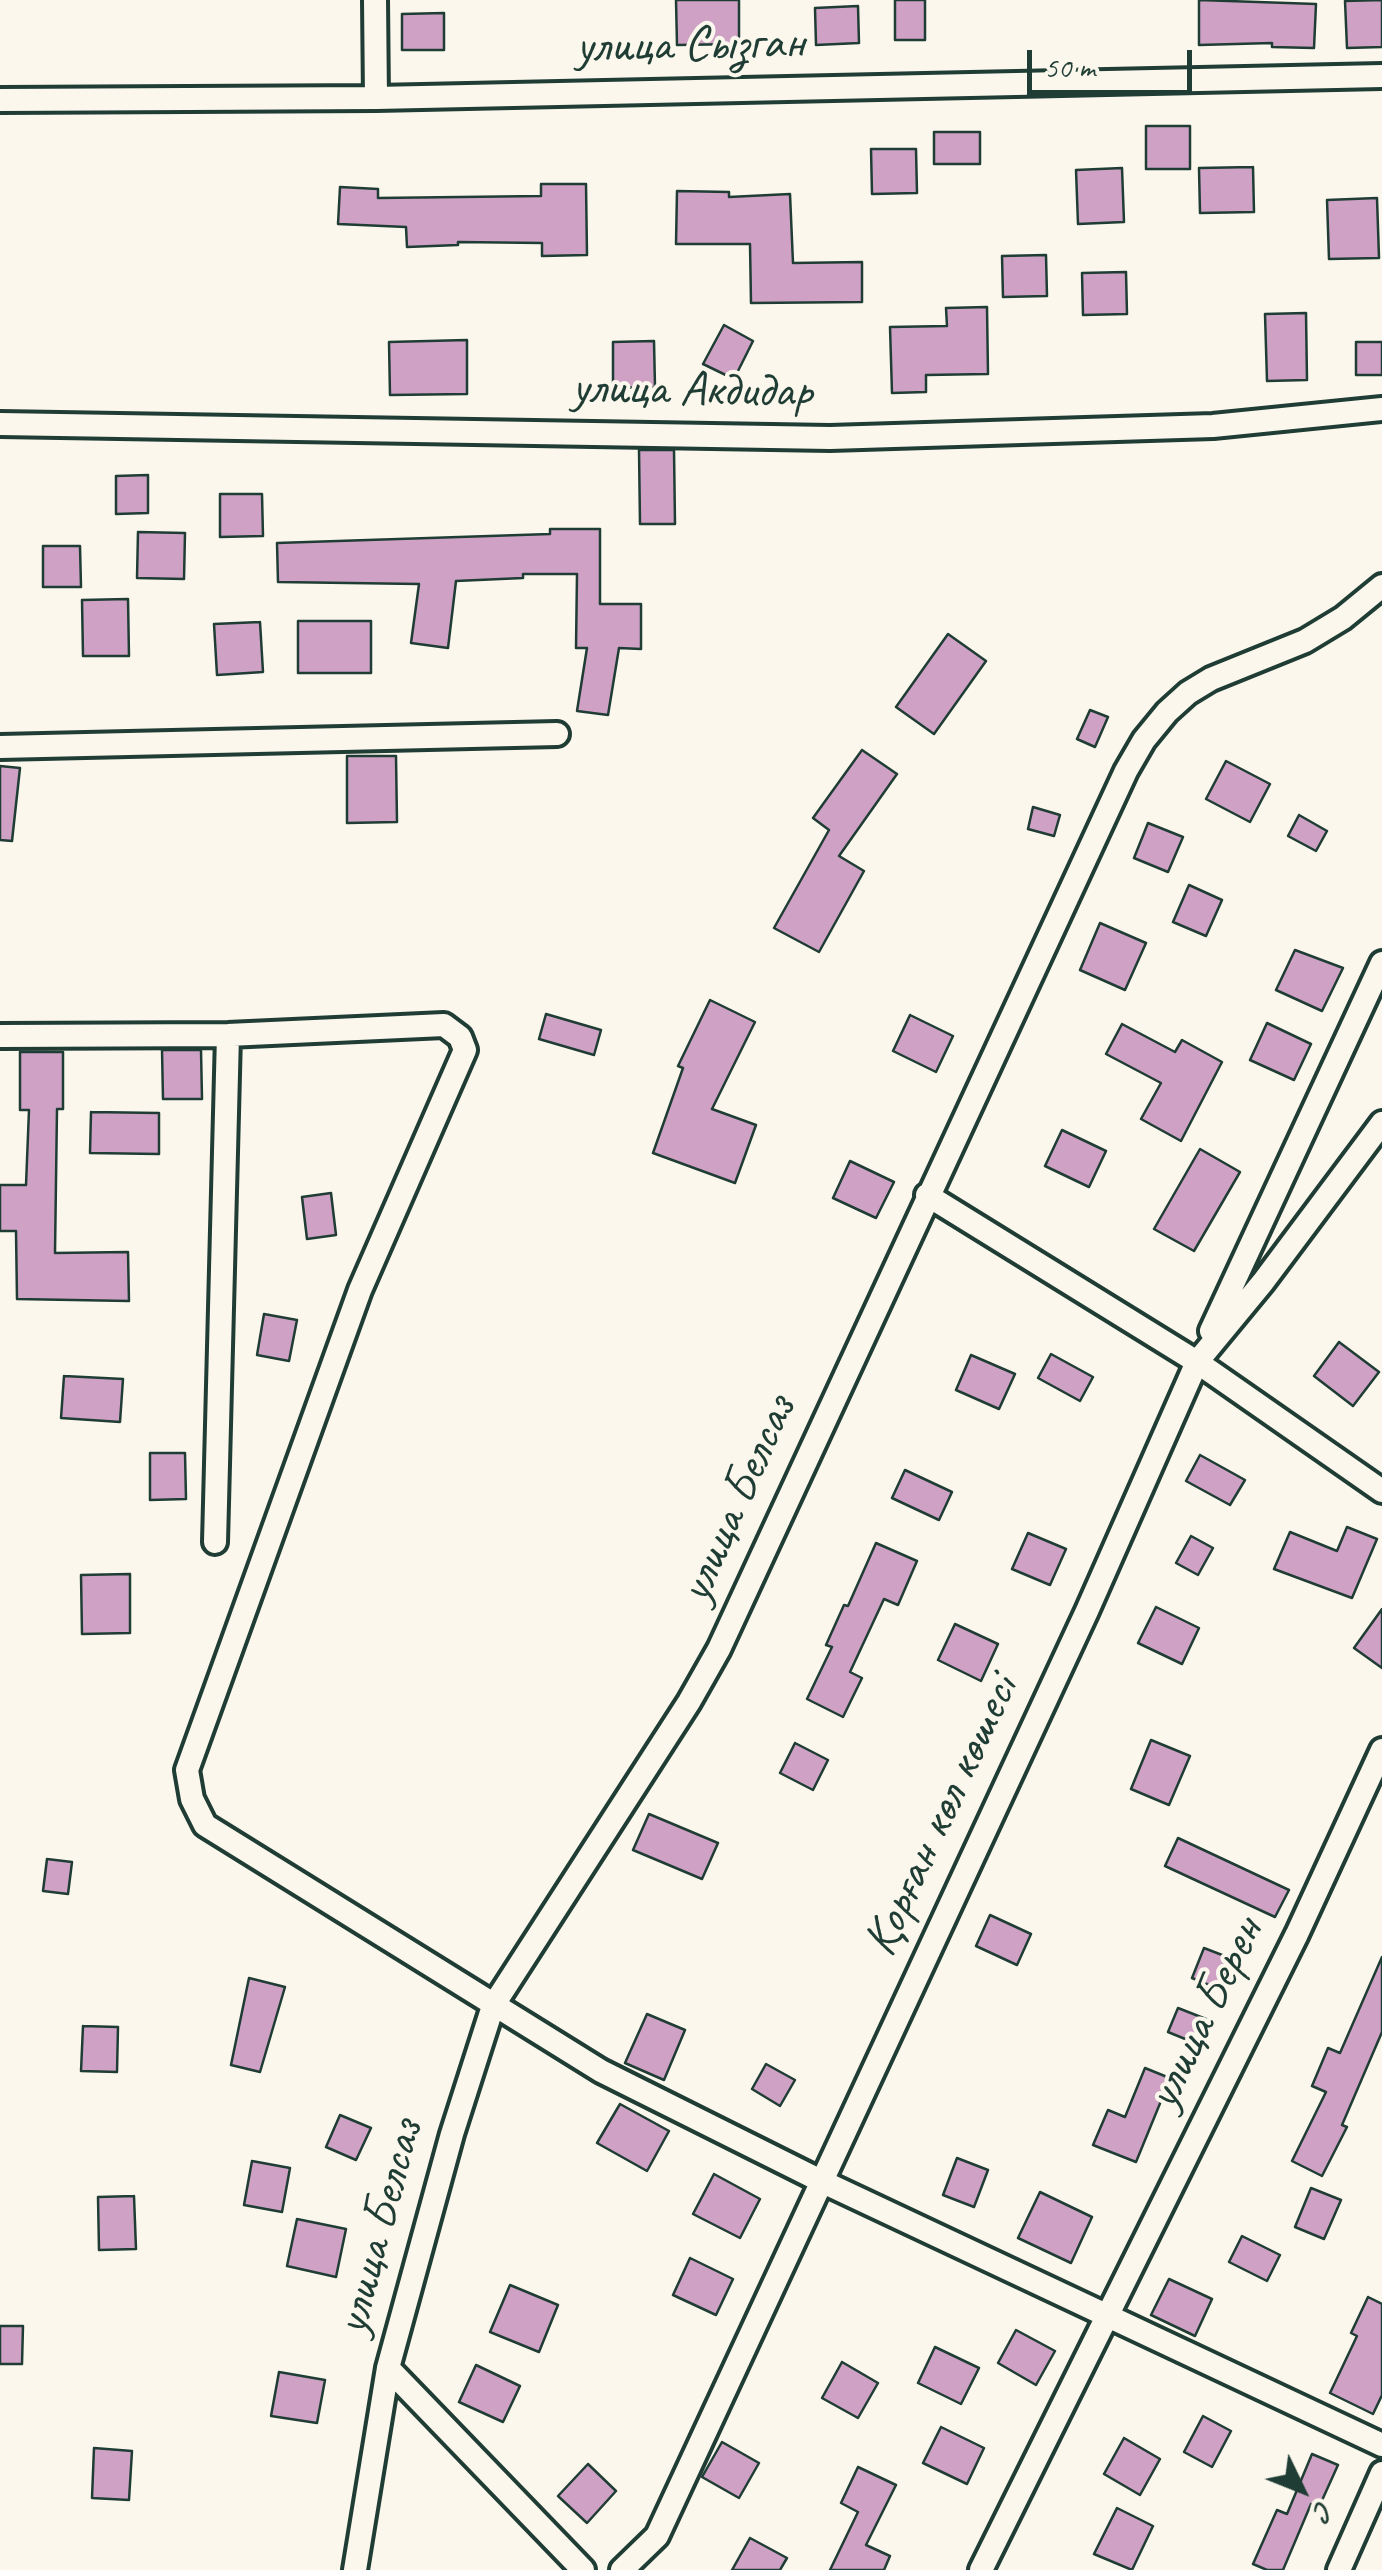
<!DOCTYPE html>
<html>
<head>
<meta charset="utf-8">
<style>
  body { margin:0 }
  #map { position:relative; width:1382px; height:2570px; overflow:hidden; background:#fbf7ec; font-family:Caveat,sans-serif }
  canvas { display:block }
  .north { position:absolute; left:1252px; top:2440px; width:100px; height:100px; -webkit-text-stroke:8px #fbf7ec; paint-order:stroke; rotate:133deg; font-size:28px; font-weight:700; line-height:40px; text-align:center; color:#1f3d34 }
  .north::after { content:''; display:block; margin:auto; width:35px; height:45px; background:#1f3d34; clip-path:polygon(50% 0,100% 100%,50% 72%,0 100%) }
  .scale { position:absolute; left:1027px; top:50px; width:165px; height:45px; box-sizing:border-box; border:5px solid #1f3d34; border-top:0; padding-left:12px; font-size:30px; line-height:35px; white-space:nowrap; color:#1f3d34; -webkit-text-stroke:8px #fbf7ec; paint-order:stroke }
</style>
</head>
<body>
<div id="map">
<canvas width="1382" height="2570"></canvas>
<div class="north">С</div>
<div class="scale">50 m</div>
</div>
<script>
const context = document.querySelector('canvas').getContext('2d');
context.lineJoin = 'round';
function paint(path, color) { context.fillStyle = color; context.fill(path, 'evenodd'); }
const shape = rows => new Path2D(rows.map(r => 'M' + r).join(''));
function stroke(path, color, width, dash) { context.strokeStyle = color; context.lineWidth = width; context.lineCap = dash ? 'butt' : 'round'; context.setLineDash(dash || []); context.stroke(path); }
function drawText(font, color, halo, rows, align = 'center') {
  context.font = font + ' Caveat,sans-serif'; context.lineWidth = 8; context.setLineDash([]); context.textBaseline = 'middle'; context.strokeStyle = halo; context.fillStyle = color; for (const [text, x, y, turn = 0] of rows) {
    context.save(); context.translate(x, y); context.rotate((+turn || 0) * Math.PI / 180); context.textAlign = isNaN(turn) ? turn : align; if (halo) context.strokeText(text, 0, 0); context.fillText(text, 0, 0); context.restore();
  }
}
const building = shape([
  [676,0,739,0,739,44,677,45,676,0],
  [895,0,925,0,925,40,895,40,895,0],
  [1199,0,1316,4,1314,48,1272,47,1272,43,1199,45,1199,0],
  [1382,0,1382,47,1347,48,1345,1,1382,0],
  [858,6,859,43,816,45,815,8,858,6],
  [444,13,444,50,402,50,402,14,444,13],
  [1146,126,1190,126,1190,169,1146,169,1146,126],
  [934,132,980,132,980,164,934,164,934,132],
  [871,149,916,149,917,193,872,194,871,149],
  [1253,167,1254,212,1200,213,1199,168,1253,167],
  [1122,168,1124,222,1078,224,1076,170,1122,168],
  [541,184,586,184,587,255,542,256,542,243,458,242,458,245,407,247,406,227,338,224,340,187,378,189,378,198,541,196,541,184],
  [677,191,729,192,729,197,790,194,793,263,862,262,862,302,751,303,750,244,676,244,677,191],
  [1377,198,1379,258,1329,259,1327,200,1377,198],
  [1046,255,1047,296,1003,297,1002,256,1046,255],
  [1126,272,1127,314,1083,315,1082,273,1126,272],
  [987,307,988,374,926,375,926,392,892,393,890,327,947,326,946,308,987,307],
  [1306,313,1307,380,1267,381,1265,314,1306,313],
  [724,325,753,341,734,379,703,364,724,325],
  [467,340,467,394,390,395,389,342,467,340],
  [654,341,655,387,613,388,613,342,654,341],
  [1356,342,1382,342,1382,375,1356,375,1356,342],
  [639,450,674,450,675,524,640,524,639,450],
  [148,475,148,513,116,514,116,476,148,475],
  [220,494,262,494,263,536,220,537,220,494],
  [550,529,600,529,600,604,641,604,641,649,619,648,608,715,577,711,587,648,576,648,577,574,523,574,523,578,456,581,448,648,411,643,419,584,278,582,277,543,550,534,550,529],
  [138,532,185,533,184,579,137,578,138,532],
  [43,546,80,546,81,587,43,587,43,546],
  [128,599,129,656,83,656,82,600,128,599],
  [298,621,371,621,371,673,298,673,298,621],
  [260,622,263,672,217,675,214,624,260,622],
  [948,634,986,661,934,734,896,707,948,634],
  [1090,710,1108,717,1095,747,1077,739,1090,710],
  [862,750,897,774,839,856,864,871,819,952,774,928,829,830,813,818,862,750],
  [347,756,396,756,397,822,347,823,347,756],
  [1226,761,1270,784,1250,822,1206,799,1226,761],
  [0,766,20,768,12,841,0,840,0,766],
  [1033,807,1060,815,1054,836,1028,829,1033,807],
  [1299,815,1327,831,1316,851,1288,836,1299,815],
  [1148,823,1183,837,1168,872,1134,858,1148,823],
  [1189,885,1222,900,1206,936,1173,922,1189,885],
  [1100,923,1146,943,1125,990,1080,970,1100,923],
  [1295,950,1343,968,1322,1011,1276,990,1295,950],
  [710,1000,755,1022,712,1109,756,1125,735,1183,653,1153,683,1068,678,1066,710,1000],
  [546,1014,601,1030,594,1055,539,1039,546,1014],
  [910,1015,953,1036,936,1072,893,1051,910,1015],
  [1267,1023,1311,1044,1294,1080,1250,1060,1267,1023],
  [1122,1024,1175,1052,1182,1040,1222,1062,1181,1141,1141,1119,1161,1083,1106,1054,1122,1024],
  [162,1050,201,1050,202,1099,163,1099,162,1050],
  [20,1052,63,1052,63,1109,57,1109,55,1253,128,1252,129,1301,17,1299,16,1231,0,1231,0,1185,26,1185,29,1110,20,1110,20,1052],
  [91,1112,159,1113,159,1154,90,1153,91,1112],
  [1062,1130,1106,1151,1089,1187,1045,1166,1062,1130],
  [1200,1149,1240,1172,1194,1251,1154,1229,1200,1149],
  [850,1161,894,1182,876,1218,833,1198,850,1161],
  [331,1193,336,1235,307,1239,302,1197,331,1193],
  [264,1314,297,1320,289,1361,257,1355,264,1314],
  [1339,1342,1379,1372,1353,1406,1314,1376,1339,1342],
  [1051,1354,1093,1377,1080,1401,1038,1378,1051,1354],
  [971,1355,1015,1374,999,1409,956,1390,971,1355],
  [64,1376,123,1379,120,1422,61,1418,64,1376],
  [150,1453,185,1453,186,1499,150,1500,150,1453],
  [1200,1455,1245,1480,1230,1505,1186,1481,1200,1455],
  [905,1470,952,1492,939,1520,892,1498,905,1470],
  [1347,1527,1377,1539,1352,1598,1274,1569,1290,1532,1337,1551,1347,1527],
  [1028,1533,1066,1549,1050,1585,1012,1569,1028,1533],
  [1191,1536,1213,1548,1198,1575,1176,1563,1191,1536],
  [876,1543,917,1561,898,1605,884,1599,850,1672,862,1678,843,1717,807,1699,832,1647,826,1645,844,1605,848,1606,876,1543],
  [130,1574,130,1633,82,1634,81,1575,130,1574],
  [1156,1607,1199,1628,1182,1664,1138,1643,1156,1607],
  [1382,1609,1382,1668,1354,1648,1382,1609],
  [955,1624,998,1644,981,1681,938,1660,955,1624],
  [1151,1740,1190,1756,1169,1805,1131,1789,1151,1740],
  [795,1743,828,1760,813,1790,780,1773,795,1743],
  [649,1814,718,1843,702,1879,633,1850,649,1814],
  [1178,1838,1289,1890,1275,1917,1165,1866,1178,1838],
  [47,1859,72,1862,68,1894,43,1891,47,1859],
  [990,1915,1031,1934,1017,1965,976,1946,990,1915],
  [1204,1948,1235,1960,1223,1991,1192,1978,1204,1948],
  [1382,1957,1382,2032,1342,2125,1347,2127,1322,2176,1292,2161,1326,2092,1312,2086,1328,2048,1340,2053,1382,1957],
  [249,1978,285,1987,260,2072,231,2065,249,1978],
  [1178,2008,1206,2019,1195,2043,1168,2032,1178,2008],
  [647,2014,685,2030,664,2080,625,2063,647,2014],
  [83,2026,118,2027,117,2072,81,2071,83,2026],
  [766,2064,795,2080,780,2106,752,2089,766,2064],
  [1145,2068,1177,2081,1168,2104,1161,2101,1136,2162,1093,2145,1108,2110,1125,2117,1145,2068],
  [620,2104,669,2131,647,2171,597,2143,620,2104],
  [340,2115,371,2128,356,2160,326,2147,340,2115],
  [957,2158,988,2170,974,2207,943,2195,957,2158],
  [252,2161,290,2168,282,2212,244,2205,252,2161],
  [714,2174,760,2199,740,2238,693,2214,714,2174],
  [1311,2188,1341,2200,1324,2239,1295,2227,1311,2188],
  [1040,2192,1092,2217,1071,2263,1018,2238,1040,2192],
  [134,2196,136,2249,99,2250,98,2197,134,2196],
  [297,2219,346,2229,336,2277,287,2266,297,2219],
  [1242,2236,1280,2255,1267,2281,1229,2262,1242,2236],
  [690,2258,733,2279,716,2315,673,2295,690,2258],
  [1169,2279,1212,2299,1195,2336,1151,2315,1169,2279],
  [510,2285,558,2305,539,2352,490,2332,510,2285],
  [1368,2297,1382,2304,1382,2395,1373,2414,1330,2393,1357,2336,1351,2333,1368,2297],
  [0,2326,23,2326,22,2364,0,2364,0,2326],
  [1016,2330,1055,2351,1036,2385,998,2363,1016,2330],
  [935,2347,979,2368,961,2404,918,2383,935,2347],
  [842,2362,878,2383,858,2418,822,2398,842,2362],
  [476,2365,520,2386,503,2422,459,2402,476,2365],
  [279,2372,325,2380,317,2423,271,2416,279,2372],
  [1203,2416,1231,2431,1212,2467,1184,2452,1203,2416],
  [941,2427,984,2448,967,2484,923,2463,941,2427],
  [1124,2438,1160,2459,1140,2495,1104,2474,1124,2438],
  [722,2442,759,2463,739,2498,702,2477,722,2442],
  [94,2448,132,2451,129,2500,92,2498,94,2448],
  [1312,2454,1338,2465,1319,2507,1311,2504,1283,2570,1267,2570,1253,2564,1277,2510,1287,2514,1312,2454],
  [588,2464,616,2491,587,2523,558,2496,588,2464],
  [858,2467,896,2485,866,2545,890,2556,884,2570,830,2570,858,2512,841,2503,858,2467],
  [1117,2508,1153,2526,1132,2570,1094,2554,1117,2508],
  [750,2538,787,2558,780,2570,732,2570,750,2538]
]);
const minor = shape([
  [375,0,376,98],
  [0,100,376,98,1382,76],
  [0,424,830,438,1213,426,1382,409],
  [0,747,557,734],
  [0,1036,228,1035,444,1025,460,1037,465,1050,360,1290,187,1770,192,1799,205,1825,601,2071,821,2181,1382,2445],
  [927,1195,1197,1362,1382,1491],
  [1211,1331,1382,963],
  [215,1542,228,1035],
  [388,2368,583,2570],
  [355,2570,388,2368,452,2134,493,2006,689,1702,719,1649,1126,771,1144,740,1167,712,1188,693,1211,679,1305,641,1343,618,1382,586],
  [622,2570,657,2536,1087,1611,1197,1362,1263,1282,1382,1123],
  [981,2570,1297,1934,1382,1750],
  [1339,2570,1382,2473]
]);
const streetNames = [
  ["улица Сызган",690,46,-1],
  ["улица Акдидар",692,391,1],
  ["улица Белсаз",738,1500,-66],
  ["Қорған көл көшесі",942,1816,-65],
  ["улица Берен",1206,2014,-64],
  ["улица Белсаз",380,2228,-75]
];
paint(building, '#cfa2c5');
stroke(building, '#1f3d34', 2.5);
stroke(minor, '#1f3d34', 30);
stroke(minor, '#fbf7ec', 22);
drawText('50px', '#1f3d34', '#fbf7ec', streetNames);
</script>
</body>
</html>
